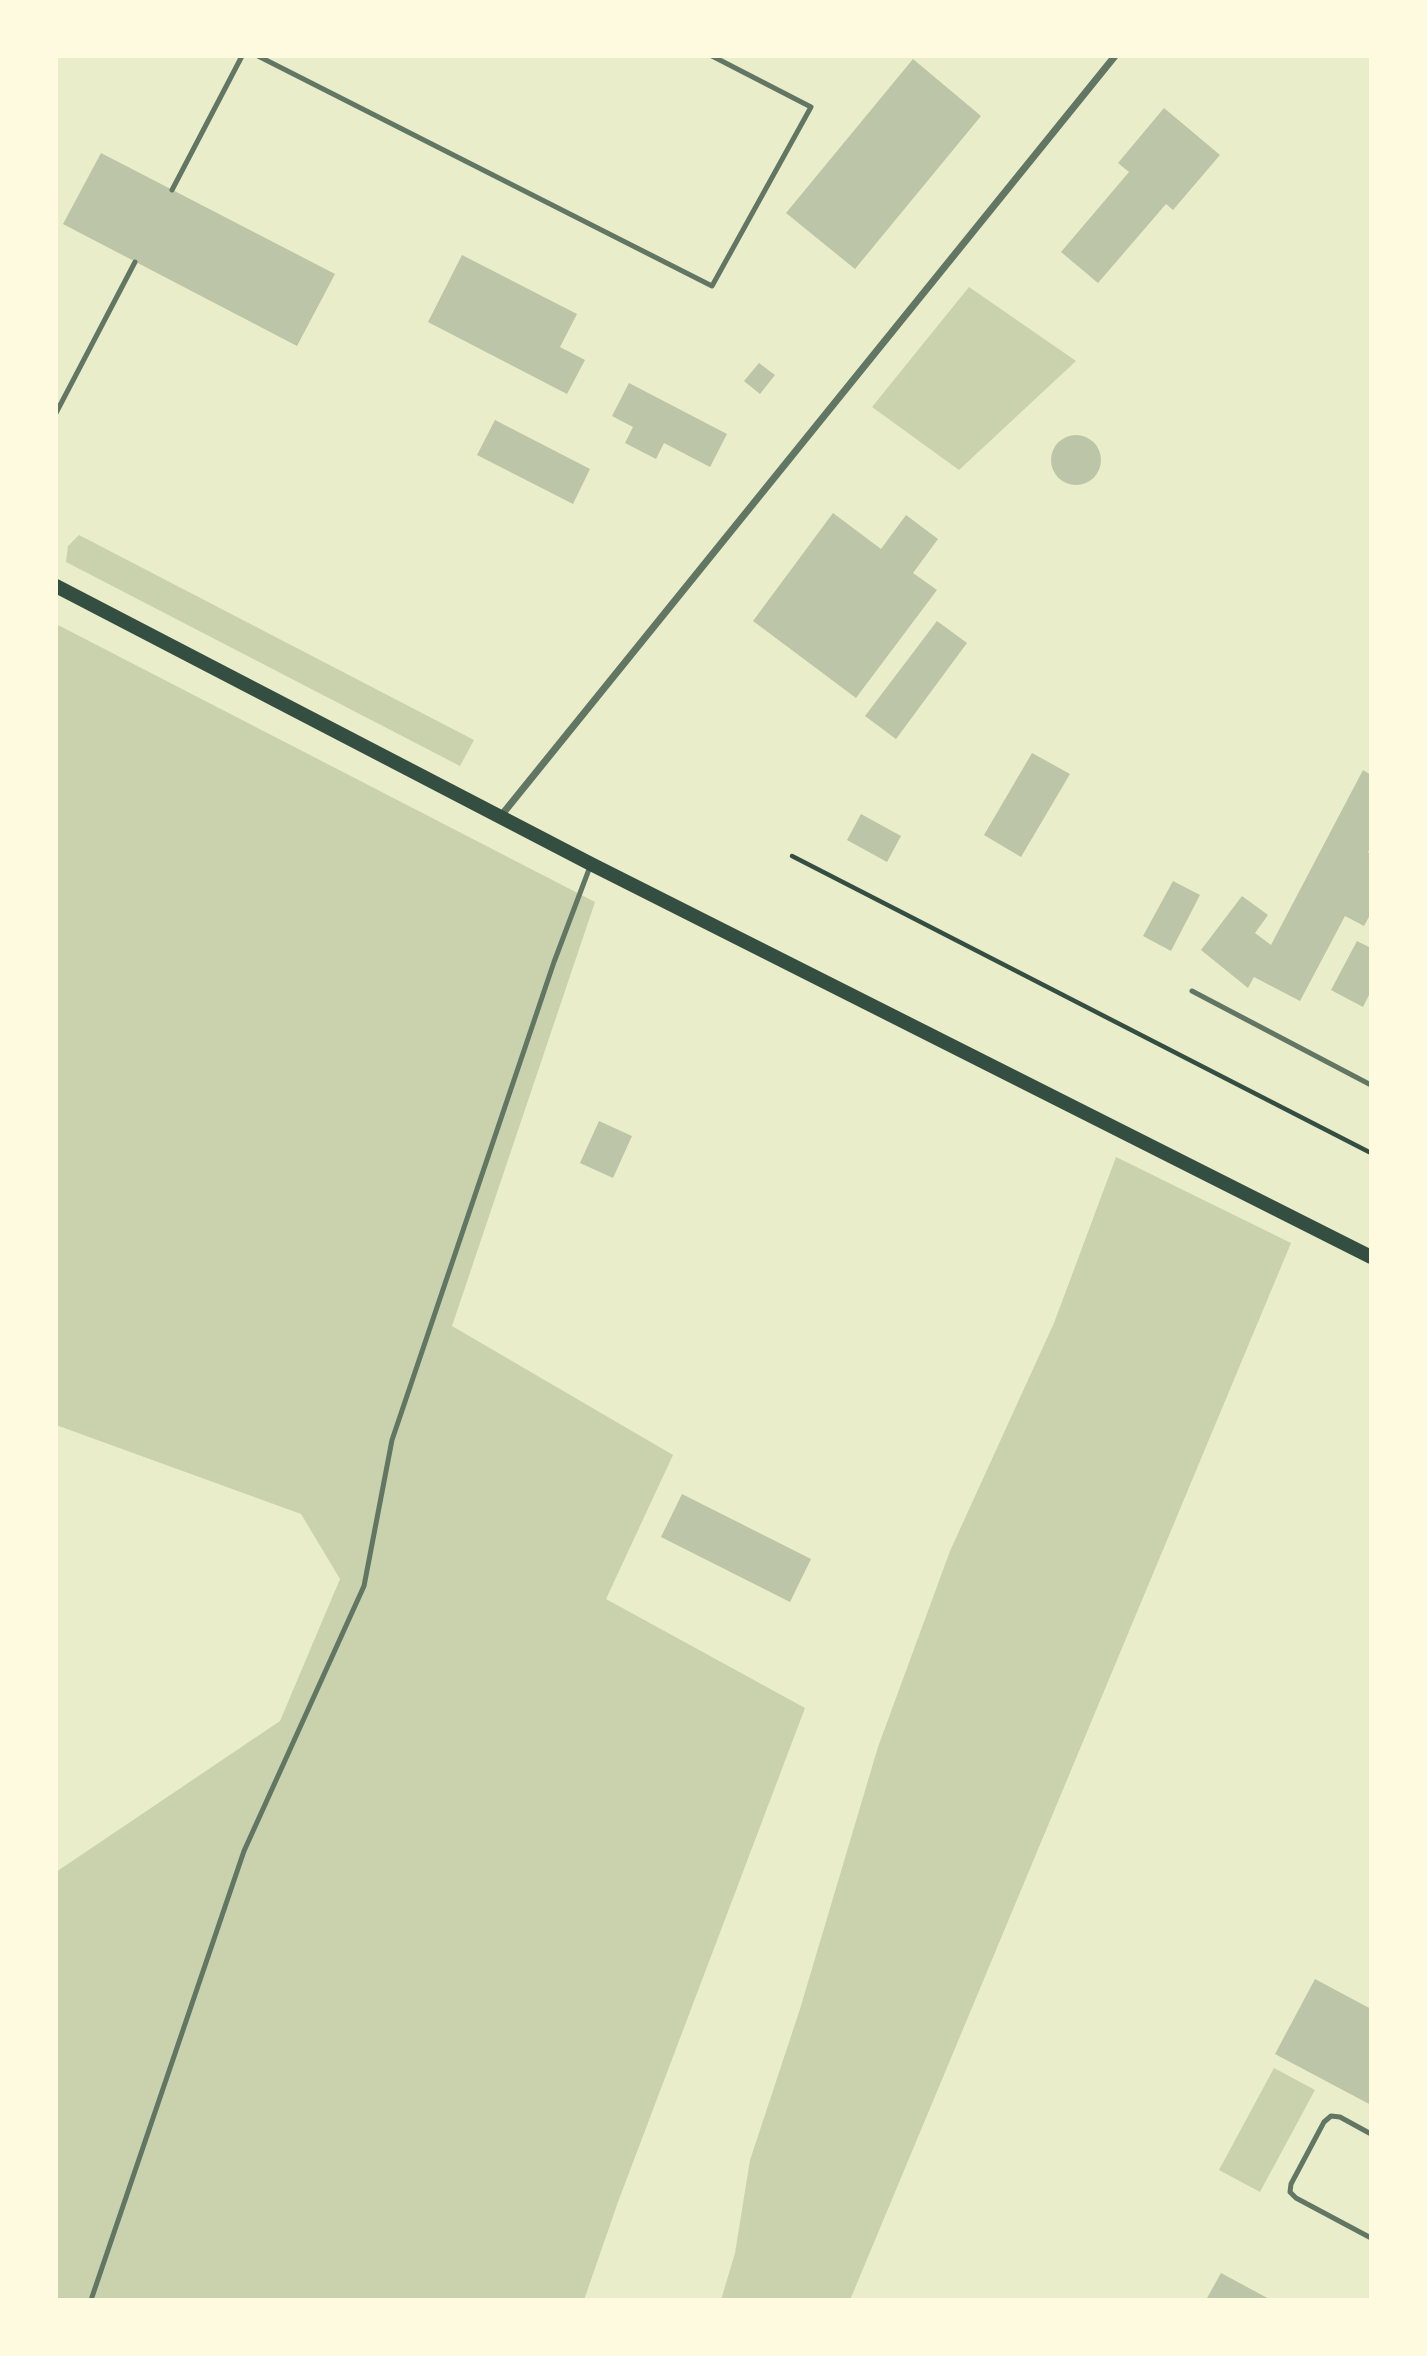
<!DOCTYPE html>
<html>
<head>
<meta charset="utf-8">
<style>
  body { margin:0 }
  #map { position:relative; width:1427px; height:2356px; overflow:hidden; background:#e9edc9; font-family:Roboto,sans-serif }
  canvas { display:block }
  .frame { position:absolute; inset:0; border:58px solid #fefae0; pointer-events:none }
</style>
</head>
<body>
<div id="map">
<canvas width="1427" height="2356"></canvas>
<div class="frame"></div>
</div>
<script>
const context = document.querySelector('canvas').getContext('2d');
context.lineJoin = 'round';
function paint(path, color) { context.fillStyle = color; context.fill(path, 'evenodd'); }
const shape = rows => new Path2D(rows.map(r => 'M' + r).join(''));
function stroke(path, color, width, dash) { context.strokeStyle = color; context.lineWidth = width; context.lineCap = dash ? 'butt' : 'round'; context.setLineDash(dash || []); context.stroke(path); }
const green = shape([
  [969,287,1076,361,959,470,872,407],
  [79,535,474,740,460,766,66,562,68,546],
  [56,624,595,902,452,1326,673,1455,606,1599,805,1708,618,2202,584,2300,56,2300,56,1872,280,1721,340,1579,301,1514,56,1425],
  [1116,1157,1291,1243,850,2300,721,2300,735,2253,750,2160,800,2009,878,1747,950,1551,1054,1323],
  [1274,2068,1315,2090,1260,2192,1219,2170]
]);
const building = shape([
  [913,59,981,116,855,269,786,213],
  [1164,108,1220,155,1173,210,1166,204,1098,283,1061,252,1129,172,1118,163],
  [101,153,335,274,297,346,63,224],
  [462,255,577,314,560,347,585,360,567,394,428,322],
  [759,363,775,375,760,394,744,381],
  [629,383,727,434,710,467,664,443,656,459,625,443,633,427,612,416],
  [495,420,590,469,573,504,477,455],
  '1051 460a25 25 0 1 1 50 0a25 25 0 1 1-50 0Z',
  [833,513,881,549,906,515,938,539,913,573,937,590,856,698,753,621],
  [937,621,967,643,896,739,865,716],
  [1032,753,1070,774,1021,857,984,835],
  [1363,770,1371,775,1371,847,1368,852,1371,854,1371,913,1364,926,1345,916,1300,1001,1254,977,1248,988,1201,950,1242,896,1268,915,1255,933,1271,945],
  [861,814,901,836,887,862,847,840],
  [1173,881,1200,895,1171,951,1143,936],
  [1357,941,1371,948,1371,991,1363,1007,1331,990],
  [599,1121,632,1136,613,1178,580,1163],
  [682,1494,811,1559,790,1602,661,1537],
  [1315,1979,1371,2009,1371,2105,1275,2054],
  [1221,2273,1271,2300,1206,2300]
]);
const path = shape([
  [792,856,1371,1153]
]);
const service = shape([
  [258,56,712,286,811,107,712,56],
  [172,190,242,56],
  [56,413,135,262],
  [1192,991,1371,1085],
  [1371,2134,1340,2117,1331,2116,1324,2122,1291,2184,1290,2192,1296,2198,1371,2238],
  [91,2300,244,1851,364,1586,392,1440,554,962,591,864]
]);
const minor = shape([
  [500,817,1115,56]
]);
const secondary = shape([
  [56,586,591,864,1371,1257]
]);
paint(green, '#cad2ad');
paint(building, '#bcc5a7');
stroke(path, '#344e41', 4.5);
stroke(service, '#617663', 5);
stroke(minor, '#617663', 7);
stroke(secondary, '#344e41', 14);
</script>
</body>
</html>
